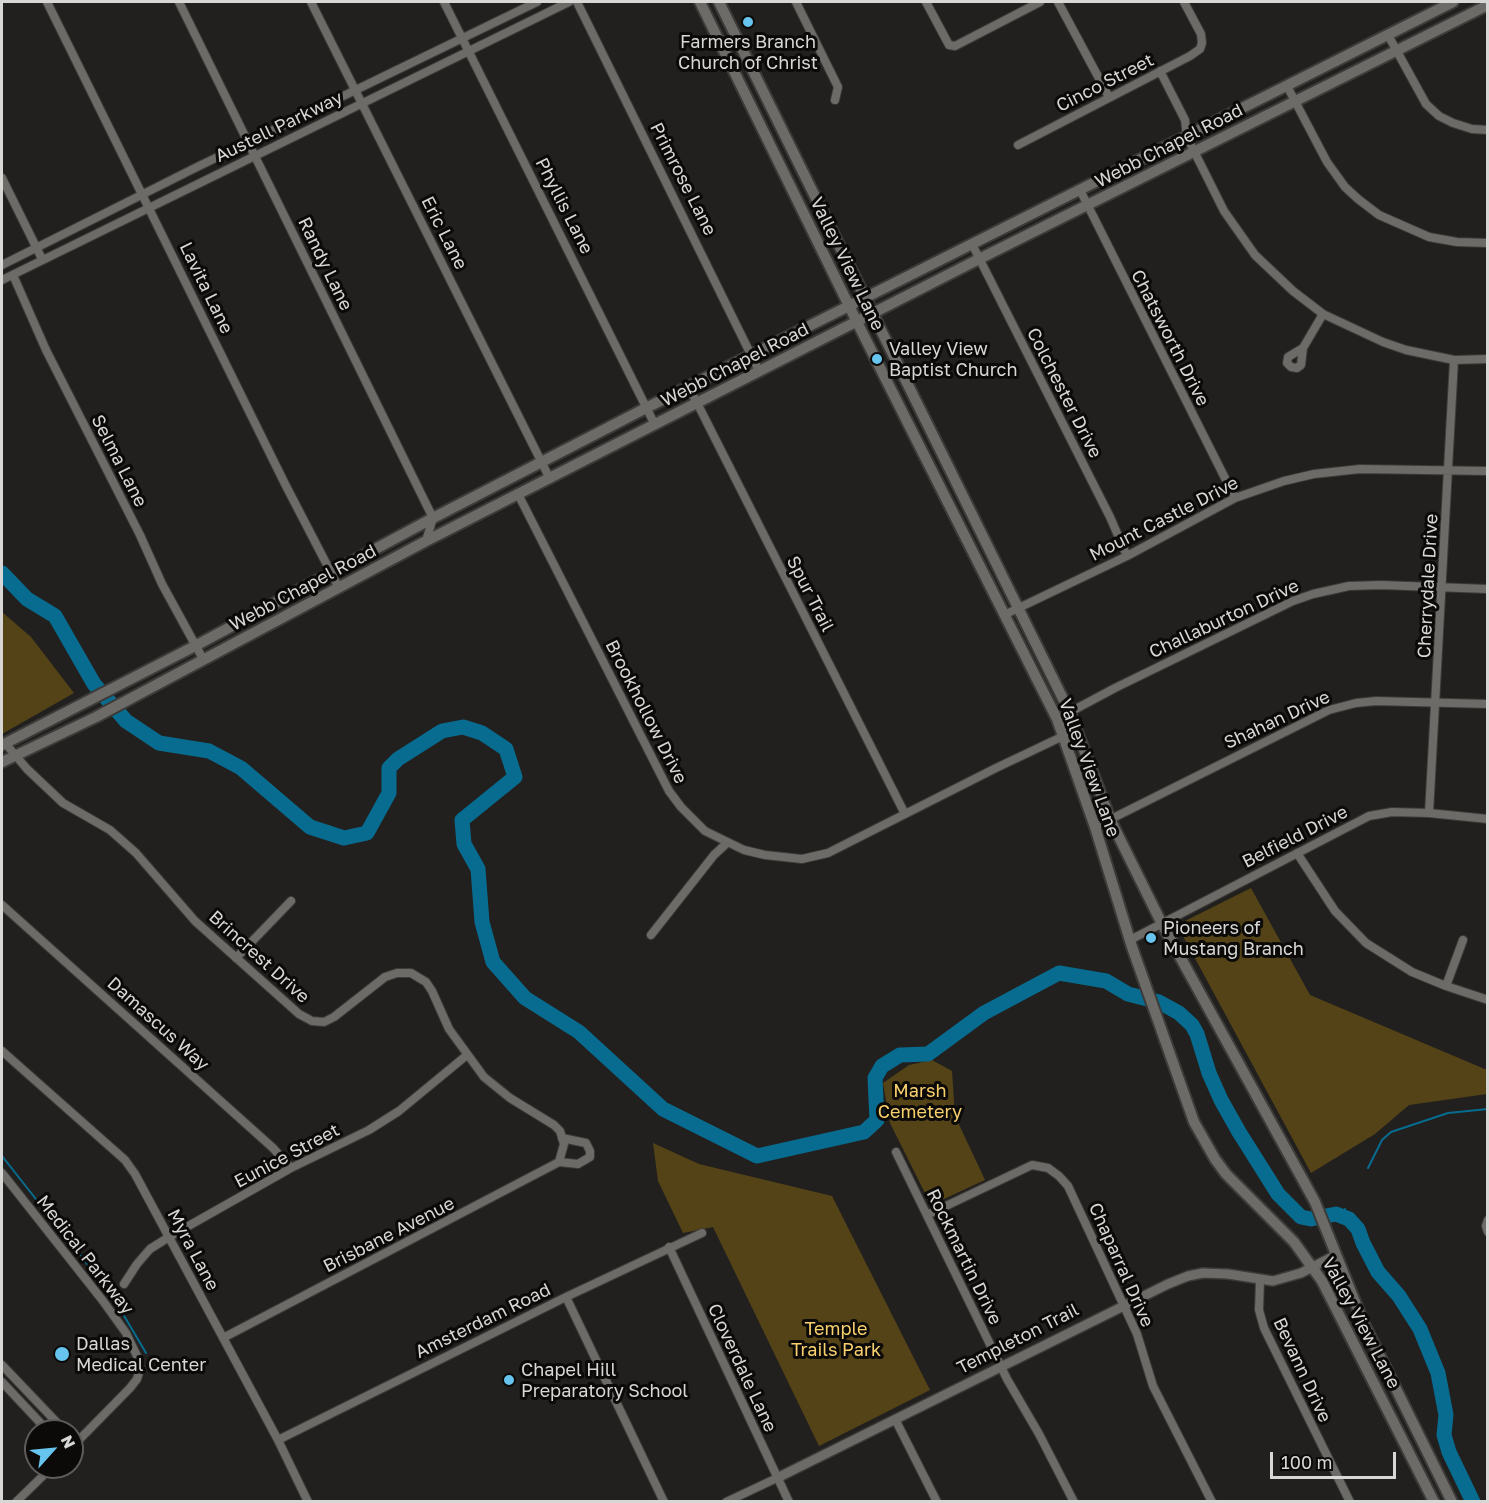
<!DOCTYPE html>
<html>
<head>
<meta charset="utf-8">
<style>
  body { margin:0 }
  #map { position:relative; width:1489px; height:1503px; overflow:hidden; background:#22201e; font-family:"Golos Text",sans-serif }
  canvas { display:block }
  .frame { position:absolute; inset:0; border:3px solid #d7d7d5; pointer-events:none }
  .north { position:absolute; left:24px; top:1419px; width:60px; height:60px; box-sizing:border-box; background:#0b0a09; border:2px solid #5d5c5b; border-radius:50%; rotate:63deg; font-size:16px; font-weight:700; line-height:24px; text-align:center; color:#d7d7d5 }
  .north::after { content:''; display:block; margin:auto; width:21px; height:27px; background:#66c4ef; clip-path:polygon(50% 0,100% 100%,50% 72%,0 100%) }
  .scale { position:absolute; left:1270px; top:1452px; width:126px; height:27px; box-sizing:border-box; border:3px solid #d7d7d5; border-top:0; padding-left:8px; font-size:18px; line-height:21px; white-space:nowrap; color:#d7d7d5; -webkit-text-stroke:4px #0b0a09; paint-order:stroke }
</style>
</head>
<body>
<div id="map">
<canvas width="1489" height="1503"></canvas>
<div class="frame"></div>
<div class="north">N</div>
<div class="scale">100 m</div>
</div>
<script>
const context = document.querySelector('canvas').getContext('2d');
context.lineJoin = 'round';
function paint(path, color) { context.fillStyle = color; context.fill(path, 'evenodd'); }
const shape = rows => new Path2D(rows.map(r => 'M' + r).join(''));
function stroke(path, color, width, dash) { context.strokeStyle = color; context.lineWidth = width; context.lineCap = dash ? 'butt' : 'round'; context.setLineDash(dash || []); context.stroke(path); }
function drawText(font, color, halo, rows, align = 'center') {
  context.font = font + ' "Golos Text",sans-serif'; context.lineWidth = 6; context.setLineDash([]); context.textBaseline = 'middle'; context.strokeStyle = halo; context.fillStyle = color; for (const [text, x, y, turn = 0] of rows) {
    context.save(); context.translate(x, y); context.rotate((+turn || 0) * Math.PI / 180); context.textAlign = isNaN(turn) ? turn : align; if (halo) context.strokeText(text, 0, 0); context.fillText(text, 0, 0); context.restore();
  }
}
const green = shape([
  [2,612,31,637,74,693,2,734],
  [1251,888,1310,995,1487,1070,1487,1094,1409,1105,1375,1134,1311,1173,1177,925],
  [932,1060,952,1071,955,1116,985,1180,931,1205,890,1123,883,1083,909,1065],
  [653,1143,699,1164,832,1196,930,1390,819,1446,713,1227,683,1233,658,1181]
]);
const stream = shape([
  [2,1156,113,1297,146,1353],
  [1368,1168,1382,1140,1391,1132,1448,1113,1488,1109],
  [1342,1216,1345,1209]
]);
const river = shape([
  [2,573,27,599,55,616,94,684,126,721,159,743,209,751,241,768,310,827,344,838,367,833,389,793,389,768,398,759,442,731,463,727,482,733,506,749,515,777,462,820,464,844,478,869,482,922,493,962,525,998,579,1032,663,1109,757,1156,864,1132,877,1120,875,1078,882,1066,900,1055,928,1054,984,1013,1059,973,1106,981,1128,994,1159,1002,1179,1013,1192,1025,1197,1034,1209,1073,1221,1100,1239,1132,1278,1194,1301,1217,1311,1219,1336,1214,1349,1219,1358,1229,1363,1243,1378,1272,1399,1296,1420,1329,1438,1373,1446,1415,1444,1435,1449,1452,1473,1502]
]);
const minor = shape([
  [47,2,285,484,339,588],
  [179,2,433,518,426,541],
  [311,2,550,479],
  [444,2,655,425],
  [577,2,759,371],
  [796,2,838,87,835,100],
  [926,2,949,45,955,46,1040,2],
  [1058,2,1109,97],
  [1388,35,1426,104,1439,116,1453,123,1472,129,1488,130],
  [1160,71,1185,120,1187,137,1224,211,1255,255,1293,291,1323,314,1383,342,1406,350,1454,360,1488,359],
  [1287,86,1327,162,1345,187,1358,199,1379,215,1429,237,1457,242,1488,243],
  [1018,145,1190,56,1200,49,1202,43,1201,34,1184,2],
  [2,178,42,259],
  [1080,190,1235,498],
  [972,244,1110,517,1127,556],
  [2,265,195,168,537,2],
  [13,275,46,350,140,535,162,584,203,659],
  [2,280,569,2],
  [1303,348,1301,365,1297,368,1291,367,1287,363,1288,357,1303,348],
  [1303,348,1323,314],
  [689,387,905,814],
  [518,494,669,791,681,807,705,831,744,850,765,855,802,859,828,853,996,768,1076,730],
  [1004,615,1127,556,1235,498,1284,481,1314,474,1360,469,1488,471],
  [1057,719,1115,688,1293,601,1313,594,1349,586,1381,585,1488,589],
  [5,743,27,769,63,803,110,830,136,853,195,921,299,1014,312,1021,324,1022,334,1017,385,977,397,973,411,973,426,982,432,991,449,1029,484,1077,510,1098,554,1125,560,1131,564,1144,559,1162,223,1338],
  [1429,813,1454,360],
  [1095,827,1329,710,1356,703,1376,701,1488,704],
  [1297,853,1335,911,1366,943,1412,972,1446,986,1488,1000],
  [2,905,273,1148,291,1168],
  [651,935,714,855,727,843],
  [1130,940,1369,816,1392,812,1429,813,1488,819],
  [236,958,291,901],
  [1446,986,1463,940],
  [2,1051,125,1160,135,1174,278,1440,308,1502],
  [896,1152,1007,1379,1039,1434,1074,1502],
  [559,1162,578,1164,590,1157,590,1151,586,1143,562,1138],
  [2,1173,103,1301,126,1333,137,1356,140,1369,137,1379,130,1388,72,1447],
  [927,1215,1032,1165,1048,1168,1059,1176,1068,1186,1137,1334,1153,1386,1212,1502],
  [1488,1220,1486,1226,1488,1232],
  [669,1247,789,1502],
  [1260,1280,1259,1310,1264,1328,1350,1502],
  [124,1284,137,1264,150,1249,169,1237,291,1168,369,1130,399,1111,467,1055],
  [566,1297,664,1502],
  [2,1365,65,1431],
  [2,1382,48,1431],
  [895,1419,937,1502],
  [278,1440,566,1297,702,1233],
  [16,1502,52,1467],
  [726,1502,777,1478]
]);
const tertiary = shape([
  [777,1478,1168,1284,1188,1276,1203,1273,1228,1274,1273,1281,1301,1273,1336,1255]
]);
const secondary = shape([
  [700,2,857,322,1057,719,1095,827,1132,947,1194,1122,1215,1159,1226,1174,1294,1242,1322,1281,1434,1502],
  [719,2,1070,713,1110,819,1162,924,1315,1202,1364,1324,1452,1502],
  [2,745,195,646,433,518,648,407,1453,2],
  [2,762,96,717,426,541,979,259,1488,5]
]);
const markers = [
  [748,22,6,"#66c4ef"],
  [877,359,6,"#66c4ef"],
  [1151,938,6,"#66c4ef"],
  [62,1354,8,"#66c4ef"],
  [509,1380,6,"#66c4ef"]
];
const poiNames = [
  ["Farmers Branch",748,42,"center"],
  ["Church of Christ",748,63,"center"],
  ["Valley View",889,349],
  ["Baptist Church",889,370],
  ["Pioneers of",1163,928],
  ["Mustang Branch",1163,949],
  ["Dallas",76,1344],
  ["Medical Center",76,1365],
  ["Chapel Hill",521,1370],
  ["Preparatory School",521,1391]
];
const streetNames = [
  ["Cinco Street",1105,83,-27],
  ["Austell Parkway",279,127,-26],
  ["Webb Chapel Road",1169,146,-27],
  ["Primrose Lane",683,179,63],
  ["Phyllis Lane",564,206,63],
  ["Eric Lane",444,233,63],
  ["Randy Lane",325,264,64],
  ["Valley View Lane",847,264,64],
  ["Lavita Lane",206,288,64],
  ["Chatsworth Drive",1170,338,63],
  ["Webb Chapel Road",735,365,-27],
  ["Colchester Drive",1064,393,63],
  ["Selma Lane",119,461,63],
  ["Mount Castle Drive",1164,519,-27],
  ["Cherrydale Drive",1428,586,-87],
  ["Webb Chapel Road",303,588,-28],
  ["Spur Trail",810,594,63],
  ["Challaburton Drive",1224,619,-25],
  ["Brookhollow Drive",646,712,63],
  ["Shahan Drive",1277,720,-25],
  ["Valley View Lane",1089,768,70],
  ["Belfield Drive",1295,837,-27],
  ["Brincrest Drive",259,957,42],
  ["Damascus Way",158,1024,42],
  ["Eunice Street",287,1156,-28],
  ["Brisbane Avenue",389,1235,-27],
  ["Myra Lane",193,1250,62],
  ["Medical Parkway",85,1255,52],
  ["Rockmartin Drive",964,1257,64],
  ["Chaparral Drive",1121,1265,66],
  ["Amsterdam Road",483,1321,-26],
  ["Valley View Lane",1361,1323,62],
  ["Templeton Trail",1018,1339,-27],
  ["Cloverdale Lane",742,1368,65],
  ["Bevann Drive",1302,1370,65]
];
const parkNames = [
  ["Marsh",920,1091],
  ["Cemetery",920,1112],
  ["Temple",836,1329],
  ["Trails Park",836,1350]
];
paint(green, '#544317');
stroke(stream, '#076c8f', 2);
stroke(river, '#076c8f', 15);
stroke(minor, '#3c3b39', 10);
stroke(tertiary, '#3c3b39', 12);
stroke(secondary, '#3c3b39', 14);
stroke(minor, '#6c6b67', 8);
stroke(tertiary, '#6c6b67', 9);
stroke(secondary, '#6c6b67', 10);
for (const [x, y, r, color] of markers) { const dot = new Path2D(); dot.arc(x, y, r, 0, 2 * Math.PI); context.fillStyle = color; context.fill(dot); stroke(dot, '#0b0a09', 2); }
drawText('18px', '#d7d7d5', '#0b0a09', poiNames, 'left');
drawText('18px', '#d7d7d5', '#0b0a09', streetNames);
drawText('18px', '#f8d06c', '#0b0a09', parkNames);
</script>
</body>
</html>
